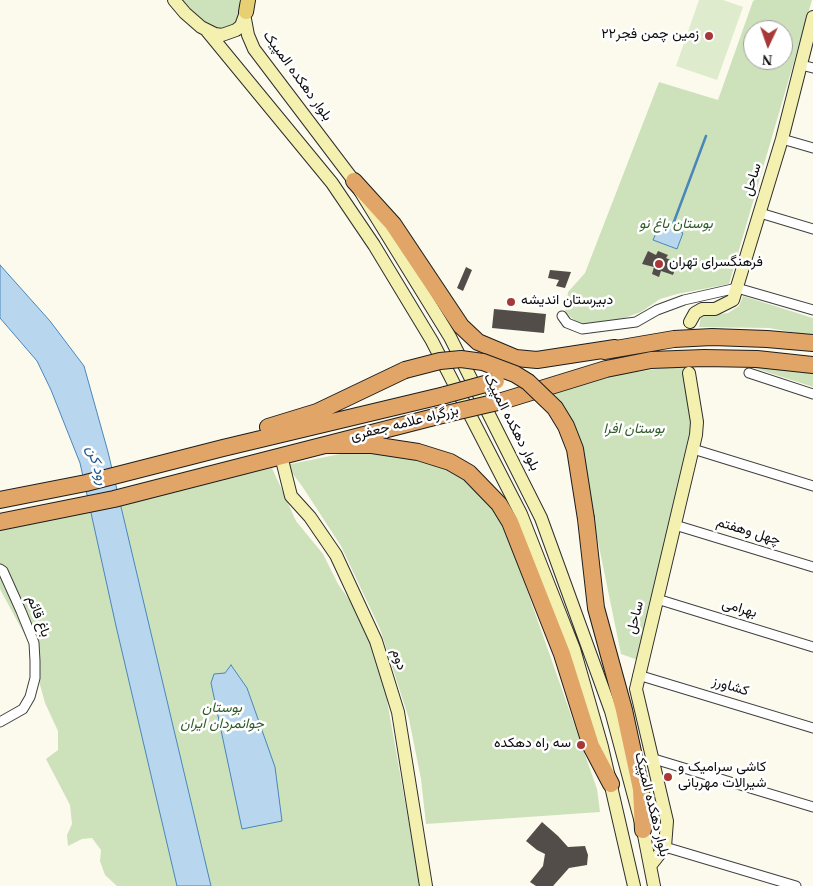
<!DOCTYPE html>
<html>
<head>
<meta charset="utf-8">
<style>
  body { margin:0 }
  #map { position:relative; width:813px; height:886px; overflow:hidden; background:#fcfaed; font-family:Georgia,serif }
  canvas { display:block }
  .north { position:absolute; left:743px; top:20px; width:50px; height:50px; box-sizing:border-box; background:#fff; border:1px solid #9e9e9e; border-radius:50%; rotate:183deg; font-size:14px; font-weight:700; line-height:20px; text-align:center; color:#0c0c0c }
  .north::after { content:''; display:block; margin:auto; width:18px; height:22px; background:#a83737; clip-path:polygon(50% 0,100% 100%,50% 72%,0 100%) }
</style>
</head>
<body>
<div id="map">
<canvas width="813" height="886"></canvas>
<div class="north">N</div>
</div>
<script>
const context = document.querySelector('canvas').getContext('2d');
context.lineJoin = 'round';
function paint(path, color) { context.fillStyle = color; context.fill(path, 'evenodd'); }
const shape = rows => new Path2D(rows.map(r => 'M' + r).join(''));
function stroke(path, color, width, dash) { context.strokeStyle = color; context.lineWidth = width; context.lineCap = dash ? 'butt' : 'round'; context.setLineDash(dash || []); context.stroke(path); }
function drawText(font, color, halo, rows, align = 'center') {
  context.font = font + ' Georgia,Vazirmatn,serif'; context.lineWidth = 5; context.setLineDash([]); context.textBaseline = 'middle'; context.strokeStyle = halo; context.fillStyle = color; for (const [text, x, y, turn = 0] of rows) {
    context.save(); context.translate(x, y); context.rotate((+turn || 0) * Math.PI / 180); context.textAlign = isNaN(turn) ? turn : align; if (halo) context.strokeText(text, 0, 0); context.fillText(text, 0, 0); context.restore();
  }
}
const green = shape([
  [179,0,239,0,241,13,239,20,234,25,221,30,205,25],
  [755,0,812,0,729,284,677,294,660,299,641,312,616,321,581,326,565,312,568,292,585,273,659,82,718,100,753,1],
  [753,30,783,30,783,60,753,60],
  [743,296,813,318,813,336,769,328,699,327,701,316,728,313,739,306],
  [683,365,694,421,638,660,621,654,579,449,549,393,616,375],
  [745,365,813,373,813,387],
  [345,453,376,453,408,455,463,475,483,495,502,524,510,542,597,789,600,812,426,824,421,779,409,719,380,629,341,546,302,486,286,465],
  [272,468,296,521,323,554,338,584,361,616,373,646,385,689,412,841,422,886,117,886,105,875,100,861,101,850,92,838,82,839,68,846,67,835,72,824,70,805,46,759,58,750,58,731,45,703,28,641,0,589,0,527,148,499]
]);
const pitch = shape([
  [699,0,723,0,743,7,717,80,676,66]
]);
const water = shape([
  [660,224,676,229,683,233,677,249,653,240,660,224],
  [0,265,50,321,84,366,108,452,211,886,177,886,116,626,80,463,51,390,37,361,0,318,0,265],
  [231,665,247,688,275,767,282,821,242,829,211,683,214,674,225,673,231,665]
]);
const stream = shape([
  [672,227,706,136]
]);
const building = shape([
  [648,251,656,255,658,251,668,255,666,258,677,263,673,275,661,271,659,277,652,274,654,267,642,264],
  [466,267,472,270,463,291,457,288],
  [550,270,571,272,565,288,556,286,559,280,548,278],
  [494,309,546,314,544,333,492,328],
  [542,822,558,836,568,847,585,846,588,855,587,865,569,868,553,886,536,886,530,882,543,866,545,854,537,850,526,841]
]);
const street = shape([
  [801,65,813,68],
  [782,139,813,148],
  [760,213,813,229],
  [562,316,567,323,582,329,636,322,657,310,684,300,737,288,813,310],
  [749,373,813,394],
  [693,449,813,486],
  [675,525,813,567],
  [0,569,3,571,21,611,34,643,35,661,35,678,30,697,23,709,0,722],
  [657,599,813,647],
  [638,675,813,728],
  [654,759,813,807],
  [665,847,796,886]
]);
const secondary = shape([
  [174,0,185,13,201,27,215,34,222,35,236,30,241,26,245,15],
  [245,19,248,35,254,49,354,181,450,337,541,518,611,711,643,830,654,886],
  [207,31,332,183,374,245,432,341,521,514,574,649,602,747,634,886],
  [690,322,695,313,702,309,715,309,733,300,782,139,813,17],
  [283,464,291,496,310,517,336,555,376,641,398,712,426,886],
  [650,866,665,847,667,821,636,689,696,435,697,422,689,373]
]);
const primary = shape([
  [246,12,248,0]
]);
const highway = shape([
  [354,181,393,224,461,326,478,342,516,358,537,360,615,348],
  [604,351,674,339,712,337,767,339,813,343],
  [502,401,606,369,651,360,704,358,757,359,813,365],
  [268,427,317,412,405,370],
  [325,445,372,445,418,452,450,462,469,473,499,504,510,522,562,654,591,746,611,784],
  [0,500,86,483,223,448,445,395],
  [586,519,596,608,624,710,641,789,643,830],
  [0,522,114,499,446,414]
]);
const highwayBridge = shape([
  [405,370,440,361,461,359,483,362,515,374,528,382,555,408,566,426,575,449,586,519],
  [445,395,496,381],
  [446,414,502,401]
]);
const markers = [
  [709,36,5,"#a83737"],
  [659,264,5,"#a83737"],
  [511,302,5,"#a83737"],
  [581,745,5,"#a83737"],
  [668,777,5,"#a83737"]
];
const poiNames = [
  ["زمین چمن فجر۲۲",699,36,"right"],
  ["فرهنگسرای تهران",669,264],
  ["دبیرستان اندیشه",521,302],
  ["سه راه دهکده",571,745,"right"],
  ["کاشی سرامیک و",678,769],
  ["شیرالات مهربانی",678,785]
];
const streetNames = [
  ["بلوار دهکده المپیک",296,77,54],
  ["ساحل",754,180,-73],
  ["بلوار دهکده المپیک",510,423,63],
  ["بزرگراه علامه جعفری",405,425,-14],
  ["چهل وهفتم",748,533,17],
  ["بهرامی",739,610,17],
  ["باغ قائم",37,617,69],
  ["ساحل",637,618,-76],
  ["دوم",397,660,72],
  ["کشاورز",730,688,17],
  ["بلوار دهکده المپیک",650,805,76]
];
const parkNames = [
  ["بوستان باغ نو",676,226],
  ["بوستان افرا",634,431],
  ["بوستان",222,710],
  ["جوانمردان ایران",222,726]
];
const waterNames = [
  ["رود کن",95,466,73]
];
paint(green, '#cde2bb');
paint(pitch, '#deebcc');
paint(water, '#b8d6ed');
stroke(water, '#4987ba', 1);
stroke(stream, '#4987ba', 2.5);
paint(building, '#534d49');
stroke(street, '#3f3f3f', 11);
stroke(secondary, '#2e2e2e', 14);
stroke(primary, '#1d1d1d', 16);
stroke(highway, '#1d1d1d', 18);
stroke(street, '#fff', 9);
stroke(secondary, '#f4f0b0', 12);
stroke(primary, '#e6d073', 14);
stroke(highway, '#e0a567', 16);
stroke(highwayBridge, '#1d1d1d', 18, []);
stroke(highwayBridge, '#e0a567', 16);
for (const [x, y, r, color] of markers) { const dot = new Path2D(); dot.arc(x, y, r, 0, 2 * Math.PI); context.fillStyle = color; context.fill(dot); stroke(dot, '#fff', 2); }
drawText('14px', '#0c0c0c', '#fff', poiNames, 'left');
drawText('14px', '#0c0c0c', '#fff', streetNames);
drawText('italic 14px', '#2d5a25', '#fff', parkNames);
drawText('italic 15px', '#265a8c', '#fff', waterNames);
</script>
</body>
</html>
